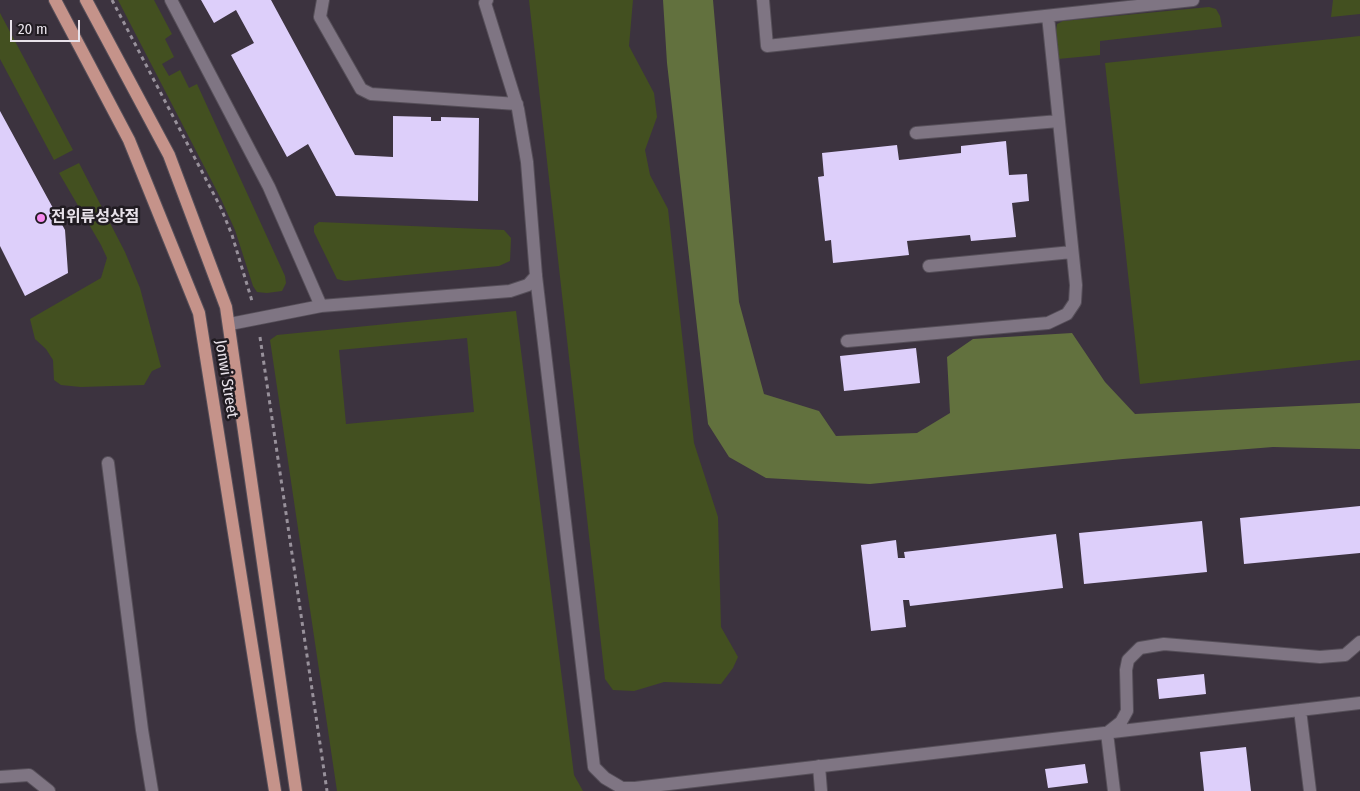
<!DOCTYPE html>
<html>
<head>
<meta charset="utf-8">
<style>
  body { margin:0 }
  #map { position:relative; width:1360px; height:791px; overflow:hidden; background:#3c333f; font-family:"Fira Sans Condensed",sans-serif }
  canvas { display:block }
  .scale { position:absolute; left:10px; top:20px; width:70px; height:22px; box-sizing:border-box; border:2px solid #e8e2ea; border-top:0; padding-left:6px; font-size:15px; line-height:18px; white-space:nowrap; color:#e8e2ea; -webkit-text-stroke:4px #211c22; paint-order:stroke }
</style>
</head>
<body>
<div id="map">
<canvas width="1360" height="791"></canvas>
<div class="scale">20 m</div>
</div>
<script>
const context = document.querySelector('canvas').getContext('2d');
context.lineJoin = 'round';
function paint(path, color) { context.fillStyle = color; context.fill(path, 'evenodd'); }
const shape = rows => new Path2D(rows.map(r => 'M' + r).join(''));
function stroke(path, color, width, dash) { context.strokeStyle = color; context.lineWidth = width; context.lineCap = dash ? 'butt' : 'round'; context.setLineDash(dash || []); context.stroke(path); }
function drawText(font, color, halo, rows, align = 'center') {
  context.font = font + ' "Fira Sans Condensed","Noto Sans KR",sans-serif'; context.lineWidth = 5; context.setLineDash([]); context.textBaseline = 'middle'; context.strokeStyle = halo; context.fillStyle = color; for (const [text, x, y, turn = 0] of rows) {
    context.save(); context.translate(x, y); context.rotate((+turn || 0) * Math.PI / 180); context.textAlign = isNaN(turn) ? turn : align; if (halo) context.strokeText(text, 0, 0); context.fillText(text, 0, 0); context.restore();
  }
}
const green = shape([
  [118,0,154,0,172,34,165,39,174,57,162,64,169,76,180,70,189,88,197,84,285,276,286,283,282,291,267,293,257,292,253,286,235,230,221,199],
  [529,0,633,0,629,46,654,93,657,117,645,150,650,175,668,209,694,443,718,517,721,627,738,657,733,668,721,684,664,682,634,691,613,690,605,679],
  [1333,0,1360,0,1360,14,1331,17],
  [1209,7,1216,9,1220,16,1222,27,1100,41,1100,55,1058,59,1056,31,1057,24,1063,21],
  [0,13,73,150,54,160,0,59],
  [1360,36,1360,360,1140,384,1105,63],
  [79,163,125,252,140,288,161,367,152,371,144,385,81,387,61,385,54,380,53,360,46,349,35,339,30,319,101,278,107,258,101,245,59,173],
  [319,222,504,230,511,238,510,261,499,266,345,281,337,279,314,232,314,226],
  [516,311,574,775,583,791,337,791,270,340,277,335],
  [467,338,474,412,346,424,339,350]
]);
const forest = shape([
  [663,0,713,0,739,302,764,394,819,411,836,436,917,433,950,413,947,357,973,339,1072,333,1105,382,1135,414,1360,403,1360,449,1273,447,1123,459,870,484,766,478,729,457,708,424,667,63]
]);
const building = shape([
  [201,0,271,0,355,155,393,157,393,116,431,117,431,121,441,121,441,117,479,118,478,201,336,196,308,144,287,157,231,55,254,43,236,10,214,23],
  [0,111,65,230,68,273,25,296,0,246],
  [1006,141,1009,175,1027,174,1029,201,1012,203,1016,237,971,241,970,235,907,241,909,255,833,263,831,240,825,241,818,177,824,176,822,153,897,145,899,160,961,153,961,146],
  [916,348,920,383,844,391,840,356],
  [1360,506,1360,553,1244,564,1240,518],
  [1202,521,1207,572,1084,584,1079,533],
  [1056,534,1063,588,910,606,909,600,903,600,906,627,871,631,861,545,896,540,898,558,905,558,904,552],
  [1204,674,1206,694,1159,699,1157,679],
  [1246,747,1251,791,1204,791,1200,752],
  [1085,764,1088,783,1048,788,1045,769]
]);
const path = shape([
  [112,0,221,208,232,235,252,301],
  [260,337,327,791]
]);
const service = shape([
  [763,0,767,46,1193,0],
  [916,133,1059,121],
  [929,266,1072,252],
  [536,276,594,767,605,778,622,788,635,788,1360,703],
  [847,341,1048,323,1067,314,1075,302,1076,285,1048,16],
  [108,463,142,730,152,791],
  [1300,710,1310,791],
  [819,766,821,791],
  [0,777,29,775,49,791],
  [1114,791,1107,733,1121,722,1127,711,1126,670,1128,660,1140,648,1164,644,1320,657,1345,655,1360,642]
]);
const minor = shape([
  [171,0,269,187,321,306],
  [323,0,320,17,361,89,371,94,517,104],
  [230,324,321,306,510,291,528,285,536,276,527,162,518,109,485,3,487,0]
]);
const primary = shape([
  [55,0,129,140,199,313,275,791],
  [86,0,169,155,226,307,296,791]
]);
const markers = [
  [41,218,5,"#f589ef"]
];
const poiNames = [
  ["전위류성상점",51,218]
];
const streetNames = [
  ["Jonwi Street",226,379,81]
];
paint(green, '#435020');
paint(forest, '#62713e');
paint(building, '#ddcffa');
stroke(service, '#564f59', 14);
stroke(minor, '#564f59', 14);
stroke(primary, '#564f59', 14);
stroke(path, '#98919b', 3, [4, 4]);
stroke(service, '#7f7583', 12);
stroke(minor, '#7f7583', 12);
stroke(primary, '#c5938a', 12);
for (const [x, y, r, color] of markers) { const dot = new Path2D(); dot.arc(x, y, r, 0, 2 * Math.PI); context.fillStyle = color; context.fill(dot); stroke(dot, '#211c22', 2); }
drawText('bold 16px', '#e8e2ea', '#211c22', poiNames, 'left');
drawText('16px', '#e8e2ea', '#211c22', streetNames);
</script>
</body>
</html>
